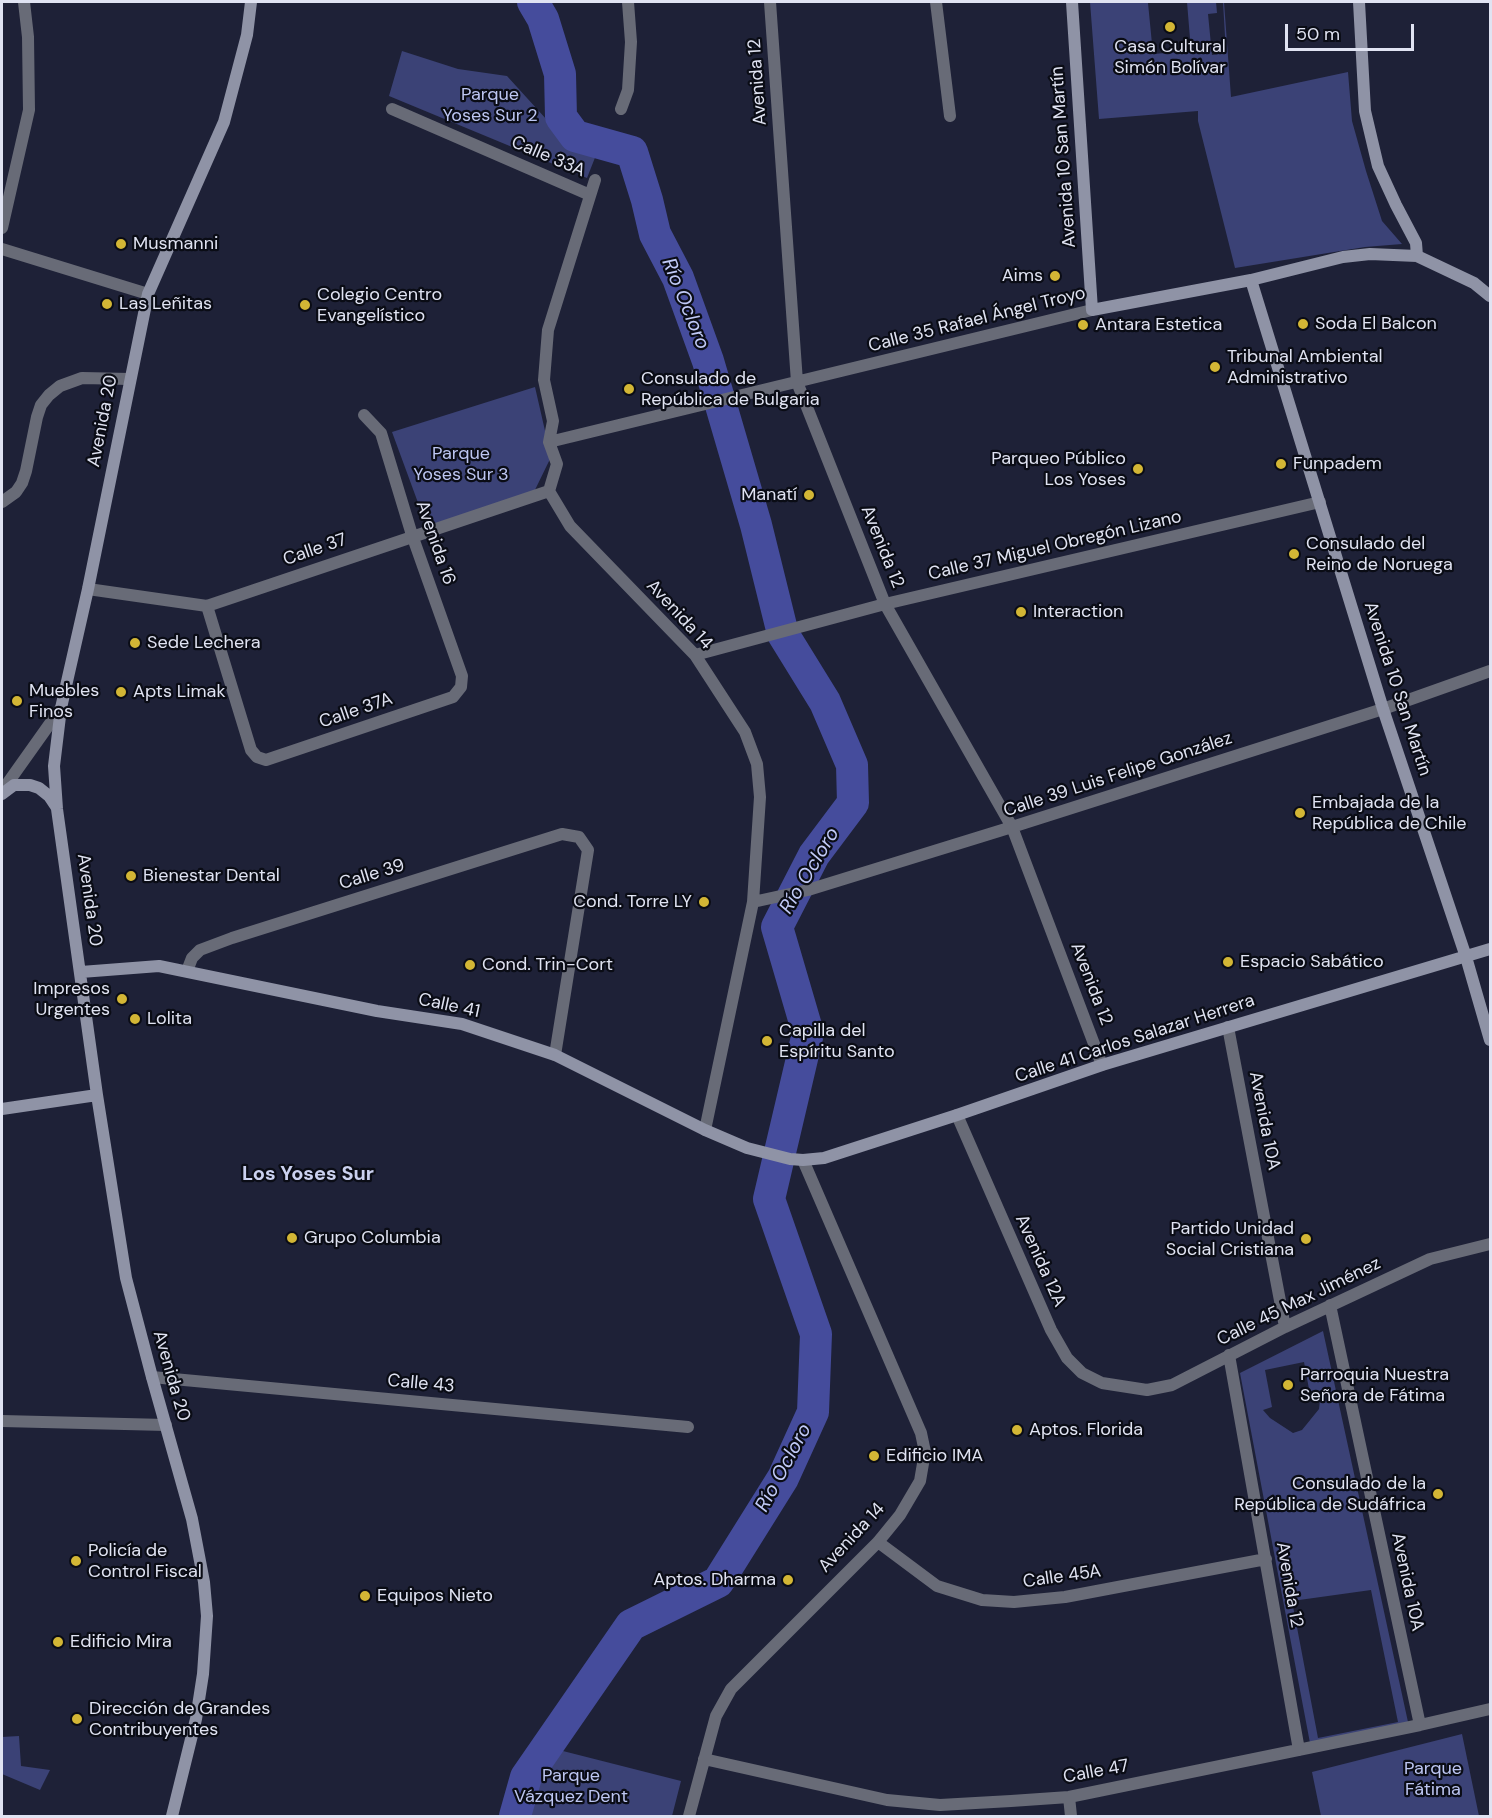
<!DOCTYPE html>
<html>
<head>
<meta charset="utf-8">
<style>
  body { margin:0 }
  #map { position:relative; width:1492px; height:1818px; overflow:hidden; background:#1e2137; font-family:"DM Sans",sans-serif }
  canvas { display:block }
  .frame { position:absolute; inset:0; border:3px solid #e0e3f2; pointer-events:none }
  .scale { position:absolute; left:1285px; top:24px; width:129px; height:27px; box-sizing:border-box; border:3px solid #e0e3f2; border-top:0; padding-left:8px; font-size:18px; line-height:21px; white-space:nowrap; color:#e0e3f2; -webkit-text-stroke:4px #0a0c15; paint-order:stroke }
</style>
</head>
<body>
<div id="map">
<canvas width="1492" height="1818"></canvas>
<div class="frame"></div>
<div class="scale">50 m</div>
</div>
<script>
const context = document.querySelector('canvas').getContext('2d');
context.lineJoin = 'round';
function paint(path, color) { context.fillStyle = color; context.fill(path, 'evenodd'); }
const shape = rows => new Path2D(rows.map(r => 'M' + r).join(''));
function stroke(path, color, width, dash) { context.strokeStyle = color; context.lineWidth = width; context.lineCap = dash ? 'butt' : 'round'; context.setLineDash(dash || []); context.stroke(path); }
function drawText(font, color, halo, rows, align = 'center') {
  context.font = font + ' "DM Sans",sans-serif'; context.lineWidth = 4.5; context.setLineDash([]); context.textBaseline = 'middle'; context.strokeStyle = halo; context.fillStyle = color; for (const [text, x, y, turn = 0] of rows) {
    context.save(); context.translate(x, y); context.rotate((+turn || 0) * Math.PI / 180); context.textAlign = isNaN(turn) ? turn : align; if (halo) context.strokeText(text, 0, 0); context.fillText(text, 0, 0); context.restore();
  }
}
const green = shape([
  [1090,2,1148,3,1153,54,1191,51,1187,2,1216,2,1217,13,1208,14,1212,55,1226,53,1223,2,1224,2,1231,97,1348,72,1352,121,1366,171,1382,221,1402,244,1365,247,1235,268,1198,121,1198,111,1099,119],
  [402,51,458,69,507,76,547,120,574,143,598,150,587,178,389,96],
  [535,387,551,457,533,494,442,525,424,519,392,432],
  [1323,1331,1408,1722,1310,1743,1240,1373],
  [1304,1362,1311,1400,1320,1400,1319,1409,1302,1430,1293,1433,1270,1418,1263,1410,1272,1407,1265,1370],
  [1371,1590,1398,1722,1318,1738,1292,1601],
  [1462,1734,1479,1816,1321,1816,1312,1772],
  [19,1736,21,1766,50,1770,40,1790,2,1774,2,1737],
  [559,1750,681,1781,672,1816,525,1816,533,1783]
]);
const river = shape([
  [515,1816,526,1777,631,1625,718,1582,783,1478,813,1412,816,1334,769,1199,808,1033,777,927,814,855,853,803,852,765,825,702,783,634,756,525,708,361,678,278,655,234,647,200,632,152,575,136,561,117,560,74,543,19,533,2]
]);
const street = shape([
  [770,2,797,382,885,604,1012,827,1102,1065],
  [936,2,950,116],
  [392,109,590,195],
  [621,109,628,90,631,42,628,2],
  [595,180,548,330,544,380,553,421,549,442,557,464,549,491,570,526,695,655,745,732,757,764,760,797,753,902,705,1130],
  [2,228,29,110,28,37,24,2],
  [2,249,148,294],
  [549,442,1092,310],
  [2,502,16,492,22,483,26,471,37,417,41,405,49,395,60,386,82,378,130,379],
  [88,589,207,606,549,491],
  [207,606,251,750,257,757,266,760,453,697,461,687,462,676,412,535,381,433,364,415],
  [695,655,885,604,1320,502],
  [2,791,61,708],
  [753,902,808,890,1012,827,1383,709,1490,671],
  [187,971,192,958,200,950,232,938,562,834,579,837,588,850,555,1055],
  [1228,1027,1285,1327],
  [957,1115,1051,1330,1067,1358,1082,1373,1102,1383,1147,1390,1172,1385,1285,1327,1430,1259,1490,1244],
  [1330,1305,1420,1725],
  [1229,1355,1299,1750],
  [152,1377,688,1427],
  [2,1421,166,1425],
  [878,1542,937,1586,982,1600,1014,1602,1065,1597,1266,1559],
  [704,1759,887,1800,940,1805,1011,1801,1069,1797,1420,1725,1490,1709],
  [1069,1797,1071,1816],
  [689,1816,716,1716,731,1689,878,1542,900,1515,920,1481,925,1452,921,1433,803,1160]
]);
const secondary = shape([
  [1072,2,1092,310,1251,280,1343,257,1370,254,1417,256,1474,283,1490,296],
  [1359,2,1365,111,1378,166,1396,205,1416,243,1417,256],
  [1251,280,1383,709,1466,957,1490,1040],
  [2,794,14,785,30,785,39,788,49,796,57,808],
  [81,972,159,966,377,1011,462,1024,555,1055,705,1130,747,1148,790,1159,803,1160,824,1158,957,1115,1102,1065,1490,949],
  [2,1109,97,1095],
  [172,1816,196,1719,203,1674,207,1616,204,1582,192,1519,152,1377,126,1278,97,1095,57,809,54,766,61,708,88,589,148,294,224,122,247,35,251,2]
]);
const markers = [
  [1170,27,6,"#d3b635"],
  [121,244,6,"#d3b635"],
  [1055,276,6,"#d3b635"],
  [107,304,6,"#d3b635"],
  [305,305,6,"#d3b635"],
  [1303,324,6,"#d3b635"],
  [1083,325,6,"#d3b635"],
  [1215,367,6,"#d3b635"],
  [629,389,6,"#d3b635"],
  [1281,464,6,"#d3b635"],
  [1138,469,6,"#d3b635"],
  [809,495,6,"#d3b635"],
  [1294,554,6,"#d3b635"],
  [1021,612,6,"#d3b635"],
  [135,643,6,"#d3b635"],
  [121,692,6,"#d3b635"],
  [17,701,6,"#d3b635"],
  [1300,813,6,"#d3b635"],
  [131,876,6,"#d3b635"],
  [704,902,6,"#d3b635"],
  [1228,962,6,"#d3b635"],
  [470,965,6,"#d3b635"],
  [122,999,6,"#d3b635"],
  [135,1019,6,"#d3b635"],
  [767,1041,6,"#d3b635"],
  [292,1238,6,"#d3b635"],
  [1306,1239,6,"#d3b635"],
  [1288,1385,6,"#d3b635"],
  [1017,1430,6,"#d3b635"],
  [874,1456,6,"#d3b635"],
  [1438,1494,6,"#d3b635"],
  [76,1561,6,"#d3b635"],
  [788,1580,6,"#d3b635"],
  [365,1596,6,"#d3b635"],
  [58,1642,6,"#d3b635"],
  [77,1719,6,"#d3b635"]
];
const poiNames = [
  ["Casa Cultural",1170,47,"center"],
  ["Simón Bolívar",1170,68,"center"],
  ["Musmanni",133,244],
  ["Aims",1043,276,"right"],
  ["Colegio Centro",317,295],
  ["Evangelístico",317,316],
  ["Las Leñitas",119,304],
  ["Soda El Balcon",1315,324],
  ["Antara Estetica",1095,325],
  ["Tribunal Ambiental",1227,357],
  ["Administrativo",1227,378],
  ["Consulado de",641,379],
  ["República de Bulgaria",641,400],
  ["Parqueo Público",1126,459,"right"],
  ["Los Yoses",1126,480,"right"],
  ["Funpadem",1293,464],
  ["Manatí",797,495,"right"],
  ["Consulado del",1306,544],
  ["Reino de Noruega",1306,565],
  ["Interaction",1033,612],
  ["Sede Lechera",147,643],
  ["Muebles",29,691],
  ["Finos",29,712],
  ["Apts Limak",133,692],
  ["Embajada de la",1312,803],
  ["República de Chile",1312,824],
  ["Bienestar Dental",143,876],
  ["Cond. Torre LY",692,902,"right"],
  ["Espacio Sabático",1240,962],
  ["Cond. Trin-Cort",482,965],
  ["Impresos",110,989,"right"],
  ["Urgentes",110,1010,"right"],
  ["Lolita",147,1019],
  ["Capilla del",779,1031],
  ["Espíritu Santo",779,1052],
  ["Partido Unidad",1294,1229,"right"],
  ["Social Cristiana",1294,1250,"right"],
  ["Grupo Columbia",304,1238],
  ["Parroquia Nuestra",1300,1375],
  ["Señora de Fátima",1300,1396],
  ["Aptos. Florida",1029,1430],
  ["Edificio IMA",886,1456],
  ["Consulado de la",1426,1484,"right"],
  ["República de Sudáfrica",1426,1505,"right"],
  ["Policía de",88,1551],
  ["Control Fiscal",88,1572],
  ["Aptos. Dharma",776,1580,"right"],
  ["Equipos Nieto",377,1596],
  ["Edificio Mira",70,1642],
  ["Dirección de Grandes",89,1709],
  ["Contribuyentes",89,1730]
];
const streetNames = [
  ["Avenida 12",758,82,-94],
  ["Calle 33A",548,157,23],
  ["Avenida 10 San Martín",1064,157,-94],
  ["Calle 35 Rafael Ángel Troyo",977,320,-14],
  ["Avenida 20",103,421,-79],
  ["Avenida 16",435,543,71],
  ["Calle 37 Miguel Obregón Lizano",1055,546,-13],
  ["Avenida 12",882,547,68],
  ["Calle 37",315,550,-19],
  ["Avenida 14",679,615,47],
  ["Avenida 10 San Martín",1397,689,72],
  ["Calle 37A",356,711,-19],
  ["Calle 39 Luis Felipe González",1118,775,-18],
  ["Calle 39",372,875,-17],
  ["Avenida 20",89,900,82],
  ["Avenida 12",1091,984,69],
  ["Calle 41",449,1006,12],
  ["Calle 41 Carlos Salazar Herrera",1135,1039,-18],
  ["Avenida 10A",1264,1121,79],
  ["Avenida 12A",1040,1261,66],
  ["Calle 45 Max Jiménez",1299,1302,-26],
  ["Avenida 20",171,1376,74],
  ["Calle 43",421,1384,5],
  ["Avenida 14",852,1538,-47],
  ["Calle 45A",1062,1577,-8],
  ["Avenida 10A",1407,1582,78],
  ["Avenida 12",1289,1585,80],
  ["Calle 47",1096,1772,-10]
];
const parkNames = [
  ["Parque",490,95],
  ["Yoses Sur 2",490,116],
  ["Parque",461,454],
  ["Yoses Sur 3",461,475],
  ["Parque",1433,1769],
  ["Fátima",1433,1790],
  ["Parque",571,1776],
  ["Vázquez Dent",571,1797]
];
const waterNames = [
  ["Río Ocloro",685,304,68],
  ["Río Ocloro",810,871,-59],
  ["Río Ocloro",784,1468,-62]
];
const neighbourhoodNames = [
  ["Los Yoses Sur",308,1175]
];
paint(green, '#3b4276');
stroke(river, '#454c9c', 32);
stroke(street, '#686b77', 12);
stroke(secondary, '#8f93a6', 12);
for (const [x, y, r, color] of markers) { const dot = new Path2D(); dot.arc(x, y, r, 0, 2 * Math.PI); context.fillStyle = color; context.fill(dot); stroke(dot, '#0a0c15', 2); }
drawText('18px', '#e0e3f2', '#0a0c15', poiNames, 'left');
drawText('18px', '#e0e3f2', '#0a0c15', streetNames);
drawText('18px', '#bdc6f2', '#0a0c15', parkNames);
drawText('italic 20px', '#c1caf7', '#0a0c15', waterNames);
drawText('bold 20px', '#cbd1ef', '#0a0c15', neighbourhoodNames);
</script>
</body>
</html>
